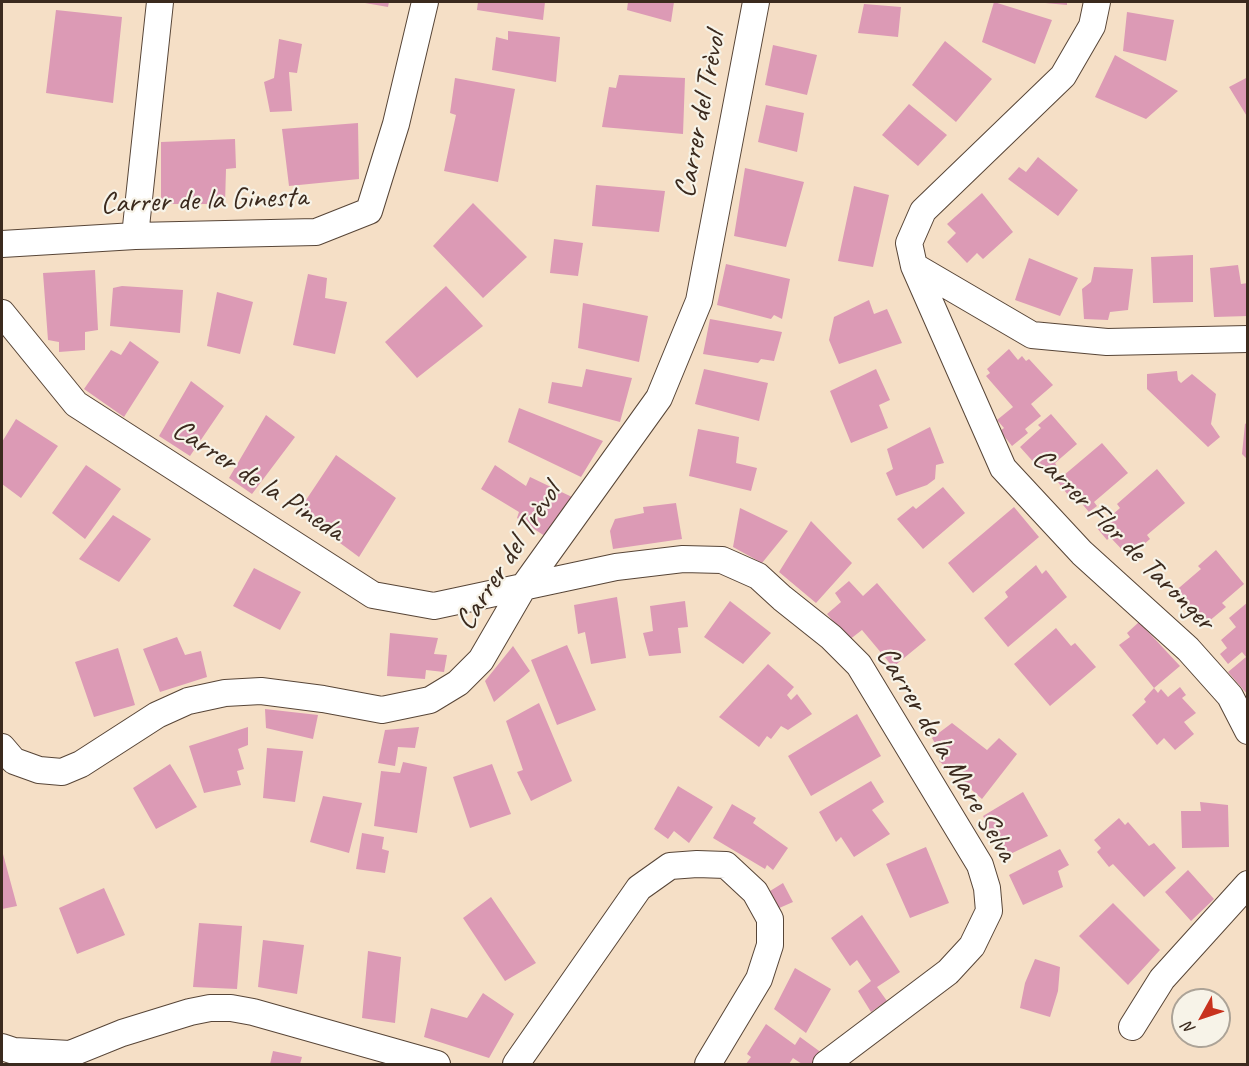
<!DOCTYPE html>
<html>
<head>
<meta charset="utf-8">
<style>
  body { margin:0 }
  #map { position:relative; width:1249px; height:1066px; overflow:hidden; background:#f5dfc6; font-family:Caveat,sans-serif }
  canvas { display:block }
  .frame { position:absolute; inset:0; border:3px solid #3b2a1e; pointer-events:none }
  .north { position:absolute; left:1171px; top:988px; width:60px; height:60px; box-sizing:border-box; background:#f7f3e8; border:2px solid #aca397; border-radius:50%; rotate:230deg; font-size:16px; font-weight:700; line-height:24px; text-align:center; color:#3b2a1e }
  .north::after { content:''; display:block; margin:auto; width:21px; height:27px; background:#c8321e; clip-path:polygon(50% 0,100% 100%,50% 72%,0 100%) }
</style>
</head>
<body>
<div id="map">
<canvas width="1249" height="1066"></canvas>
<div class="frame"></div>
<div class="north">N</div>
</div>
<script>
const context = document.querySelector('canvas').getContext('2d');
context.lineJoin = 'round';
function paint(path, color) { context.fillStyle = color; context.fill(path, 'evenodd'); }
const shape = rows => new Path2D(rows.map(r => 'M' + r).join(''));
function stroke(path, color, width, dash) { context.strokeStyle = color; context.lineWidth = width; context.lineCap = dash ? 'butt' : 'round'; context.setLineDash(dash || []); context.stroke(path); }
function drawText(font, color, halo, rows, align = 'center') {
  context.font = font + ' Caveat,sans-serif'; context.lineWidth = 4.5; context.setLineDash([]); context.textBaseline = 'middle'; context.strokeStyle = halo; context.fillStyle = color; for (const [text, x, y, turn = 0] of rows) {
    context.save(); context.translate(x, y); context.rotate((+turn || 0) * Math.PI / 180); context.textAlign = isNaN(turn) ? turn : align; if (halo) context.strokeText(text, 0, 0); context.fillText(text, 0, 0); context.restore();
  }
}
const building = shape([
  [478,2,545,2,543,20,477,10],
  [628,2,674,2,671,22,627,10],
  [994,2,1052,20,1035,64,982,42],
  [1045,2,1067,2,1067,5,1045,3],
  [365,3,365,2,389,2,388,7],
  [864,4,901,7,898,37,858,33],
  [56,10,122,17,113,103,46,93],
  [1127,12,1174,20,1166,61,1123,51],
  [508,31,560,37,556,82,492,70,496,37,508,40],
  [279,39,302,44,297,73,289,72,292,111,270,112,264,82,274,78],
  [945,41,992,79,956,122,912,85],
  [773,45,817,55,807,95,765,85],
  [1115,55,1178,91,1146,119,1095,97],
  [619,75,685,78,683,134,602,127,609,87,616,88],
  [1248,77,1248,118,1229,87],
  [455,78,515,89,498,182,444,171,456,115,450,113],
  [909,104,947,135,918,166,882,135],
  [766,105,804,113,797,152,758,142],
  [358,123,359,179,289,186,282,129],
  [235,139,236,168,226,169,225,204,161,204,161,142],
  [1038,157,1078,190,1058,216,1008,179,1019,167,1026,172],
  [745,168,804,182,786,247,734,236],
  [596,185,665,191,659,232,592,226],
  [854,186,889,195,873,267,838,261],
  [982,193,1013,232,983,259,977,253,967,263,947,242,956,233,947,224],
  [473,203,527,257,483,298,433,246],
  [554,239,583,243,578,276,550,273],
  [1193,255,1193,302,1153,303,1151,257],
  [1029,258,1078,278,1060,316,1015,300],
  [726,264,790,279,782,319,774,315,771,319,717,305],
  [1238,265,1241,284,1248,283,1248,316,1214,317,1210,268],
  [1094,267,1133,269,1128,310,1110,312,1108,320,1084,319,1082,289,1091,282],
  [95,270,98,330,85,332,85,350,59,352,59,342,48,340,43,273],
  [308,274,327,278,325,298,347,302,335,354,293,345],
  [122,286,183,290,180,333,110,326,113,288],
  [446,286,483,326,417,378,385,342],
  [217,292,253,302,240,354,207,346],
  [869,300,874,314,887,309,902,343,839,364,829,340,834,317],
  [583,303,648,316,639,362,578,348],
  [710,319,782,332,774,361,761,359,758,363,703,354],
  [130,341,159,362,124,417,84,389,111,350,121,355],
  [1009,349,1018,360,1022,356,1026,361,1029,359,1053,385,1031,404,1041,416,1025,429,1028,433,1012,446,1000,431,1004,428,997,420,1013,407,986,376,990,373,987,369],
  [586,369,632,378,620,422,548,403,552,382,582,387],
  [704,369,768,383,759,421,695,404],
  [876,369,890,400,879,405,888,428,851,443,830,391],
  [1177,371,1178,380,1181,383,1192,374,1216,394,1211,424,1220,437,1208,447,1147,389,1147,374],
  [191,381,224,406,190,456,159,436],
  [519,408,603,441,581,477,508,442],
  [1051,414,1077,444,1055,463,1058,468,1050,475,1040,463,1037,466,1020,447,1041,428,1038,425],
  [266,415,295,437,252,494,229,478],
  [16,419,58,446,21,498,2,484,2,442],
  [1248,422,1248,460,1242,454,1245,424],
  [930,427,944,463,936,465,935,479,927,485,896,496,886,473,893,469,887,449],
  [698,429,739,437,736,463,757,468,751,491,689,476],
  [1102,443,1128,473,1094,502,1097,506,1089,512,1072,492,1068,495,1057,481],
  [336,455,396,498,359,557,298,512],
  [86,465,121,489,85,539,52,513],
  [495,465,526,486,530,477,572,497,548,538,517,518,519,512,481,489],
  [1157,469,1185,503,1147,535,1150,539,1129,557,1110,537,1107,540,1097,528,1120,508,1117,504],
  [943,487,965,513,923,549,897,519,913,506,916,509],
  [676,503,682,539,613,549,610,531,615,519,644,513,643,507],
  [1014,507,1039,537,973,593,948,563],
  [740,508,788,531,762,563,733,547],
  [113,515,151,539,119,582,79,559],
  [811,521,852,563,816,603,779,572],
  [1216,550,1244,584,1222,603,1226,607,1202,627,1173,593,1201,569,1198,566],
  [1036,565,1042,574,1046,570,1067,597,1008,647,984,618,1008,597,1005,592],
  [254,568,301,592,280,630,233,606],
  [849,581,863,596,877,583,926,640,893,667,862,630,849,640,827,614,841,602,835,593],
  [617,597,626,658,591,664,585,632,578,634,574,605],
  [685,601,688,627,678,628,681,653,649,656,643,633,653,631,650,606],
  [730,601,771,633,743,664,704,637],
  [1248,602,1248,695,1228,672,1246,657,1242,652,1228,664,1220,654,1227,648,1221,640,1236,627,1229,618],
  [1139,622,1180,666,1154,688,1119,645,1130,637,1127,633],
  [1056,628,1071,646,1075,643,1096,667,1050,706,1014,664],
  [390,633,438,638,434,654,447,655,444,672,426,670,425,679,387,676],
  [177,637,185,655,201,651,207,677,160,692,143,649],
  [567,645,596,710,557,725,531,660],
  [513,646,530,671,494,702,485,681],
  [118,648,135,705,94,717,75,662],
  [768,664,794,687,787,695,791,700,797,694,812,714,788,730,781,726,771,739,767,736,759,747,719,717],
  [1180,687,1186,695,1182,698,1196,713,1184,722,1194,734,1175,750,1164,738,1157,745,1132,715,1146,702,1144,699,1154,688,1158,693,1161,689,1168,697],
  [539,703,572,781,531,801,517,772,523,770,506,721],
  [265,709,318,715,313,739,266,728],
  [857,714,881,756,811,796,788,756],
  [952,723,987,750,999,738,1017,754,982,799,939,761,943,757,932,738],
  [248,727,248,745,238,749,244,769,237,771,241,785,204,793,189,746],
  [419,727,415,748,398,747,395,766,378,763,385,730],
  [267,748,303,751,295,802,263,798],
  [403,762,427,767,417,833,374,826,381,771,400,773],
  [170,764,197,807,156,829,133,788],
  [492,764,511,814,470,828,453,777],
  [871,781,884,802,872,810,890,834,854,857,841,837,836,842,819,812],
  [678,786,713,807,689,843,674,831,668,839,654,829],
  [1023,792,1048,836,1004,857,983,816],
  [323,796,362,803,349,853,310,842],
  [1200,802,1228,805,1229,847,1182,848,1181,811,1201,811],
  [732,804,756,818,753,823,788,848,773,870,767,865,765,869,713,838],
  [1119,818,1125,825,1128,822,1149,846,1154,843,1176,868,1144,897,1113,864,1109,867,1097,852,1101,848,1094,840],
  [362,833,384,837,382,849,389,851,385,873,356,869],
  [926,847,949,903,910,918,886,864],
  [1060,849,1069,865,1058,871,1063,887,1023,905,1009,875],
  [2,854,3,854,17,906,2,909],
  [1188,870,1214,899,1191,921,1165,892],
  [783,883,793,902,777,909,770,891],
  [104,888,125,935,77,954,59,908],
  [491,897,536,963,505,981,463,918],
  [1113,903,1160,950,1128,985,1079,936],
  [862,915,900,972,877,987,887,1001,871,1012,858,991,871,981,857,960,850,966,831,938],
  [199,923,242,926,237,989,193,987],
  [263,940,304,945,297,994,258,987],
  [368,951,401,957,395,1023,362,1018],
  [1035,959,1060,967,1058,991,1050,1017,1020,1008,1025,983],
  [795,968,831,989,806,1033,774,1009],
  [483,993,514,1014,489,1058,424,1037,431,1008,467,1018],
  [766,1024,795,1045,800,1037,826,1056,819,1064,802,1064,793,1058,789,1064,746,1064,751,1057,747,1054],
  [273,1051,302,1057,300,1064,270,1064]
]);
const street = shape([
  [1097,2,1092,26,1063,76,923,211,909,243,914,266,1003,468,1082,553,1188,649,1230,696,1248,731],
  [135,236,160,2],
  [2,244,135,236,316,232,369,211,396,124,425,2],
  [914,266,1032,335,1107,342,1248,339],
  [2,313,76,404,373,595,434,606,616,567,683,559,722,560,758,576,782,598,831,637,859,665,980,865,987,888,989,911,972,946,948,972,826,1064],
  [2,747,14,761,39,770,62,772,81,764,157,715,188,701,225,693,261,691,323,699,382,710,430,700,458,683,481,660,524,586,659,398,699,301,756,2],
  [1132,1027,1162,979,1248,884],
  [2,1047,14,1051,70,1054,122,1033,190,1012,210,1008,231,1008,253,1012,437,1064],
  [516,1064,639,888,670,866,697,864,726,865,755,892,770,919,770,945,759,979,708,1064]
]);
const streetNames = [
  ["Carrer del Trèvol",701,115,-79],
  ["Carrer de la Ginesta",204,201,-2],
  ["Carrer de la Pineda",258,481,33],
  ["Carrer Flor de Taronger",1123,540,45],
  ["Carrer del Trèvol",509,557,-57],
  ["Carrer de la Mare Selva",946,754,59]
];
paint(building, '#dc9ab5');
stroke(street, '#574537', 28);
stroke(street, '#fff', 26);
drawText('30px', '#3b2a1e', '#f7f3e8', streetNames);
</script>
</body>
</html>
